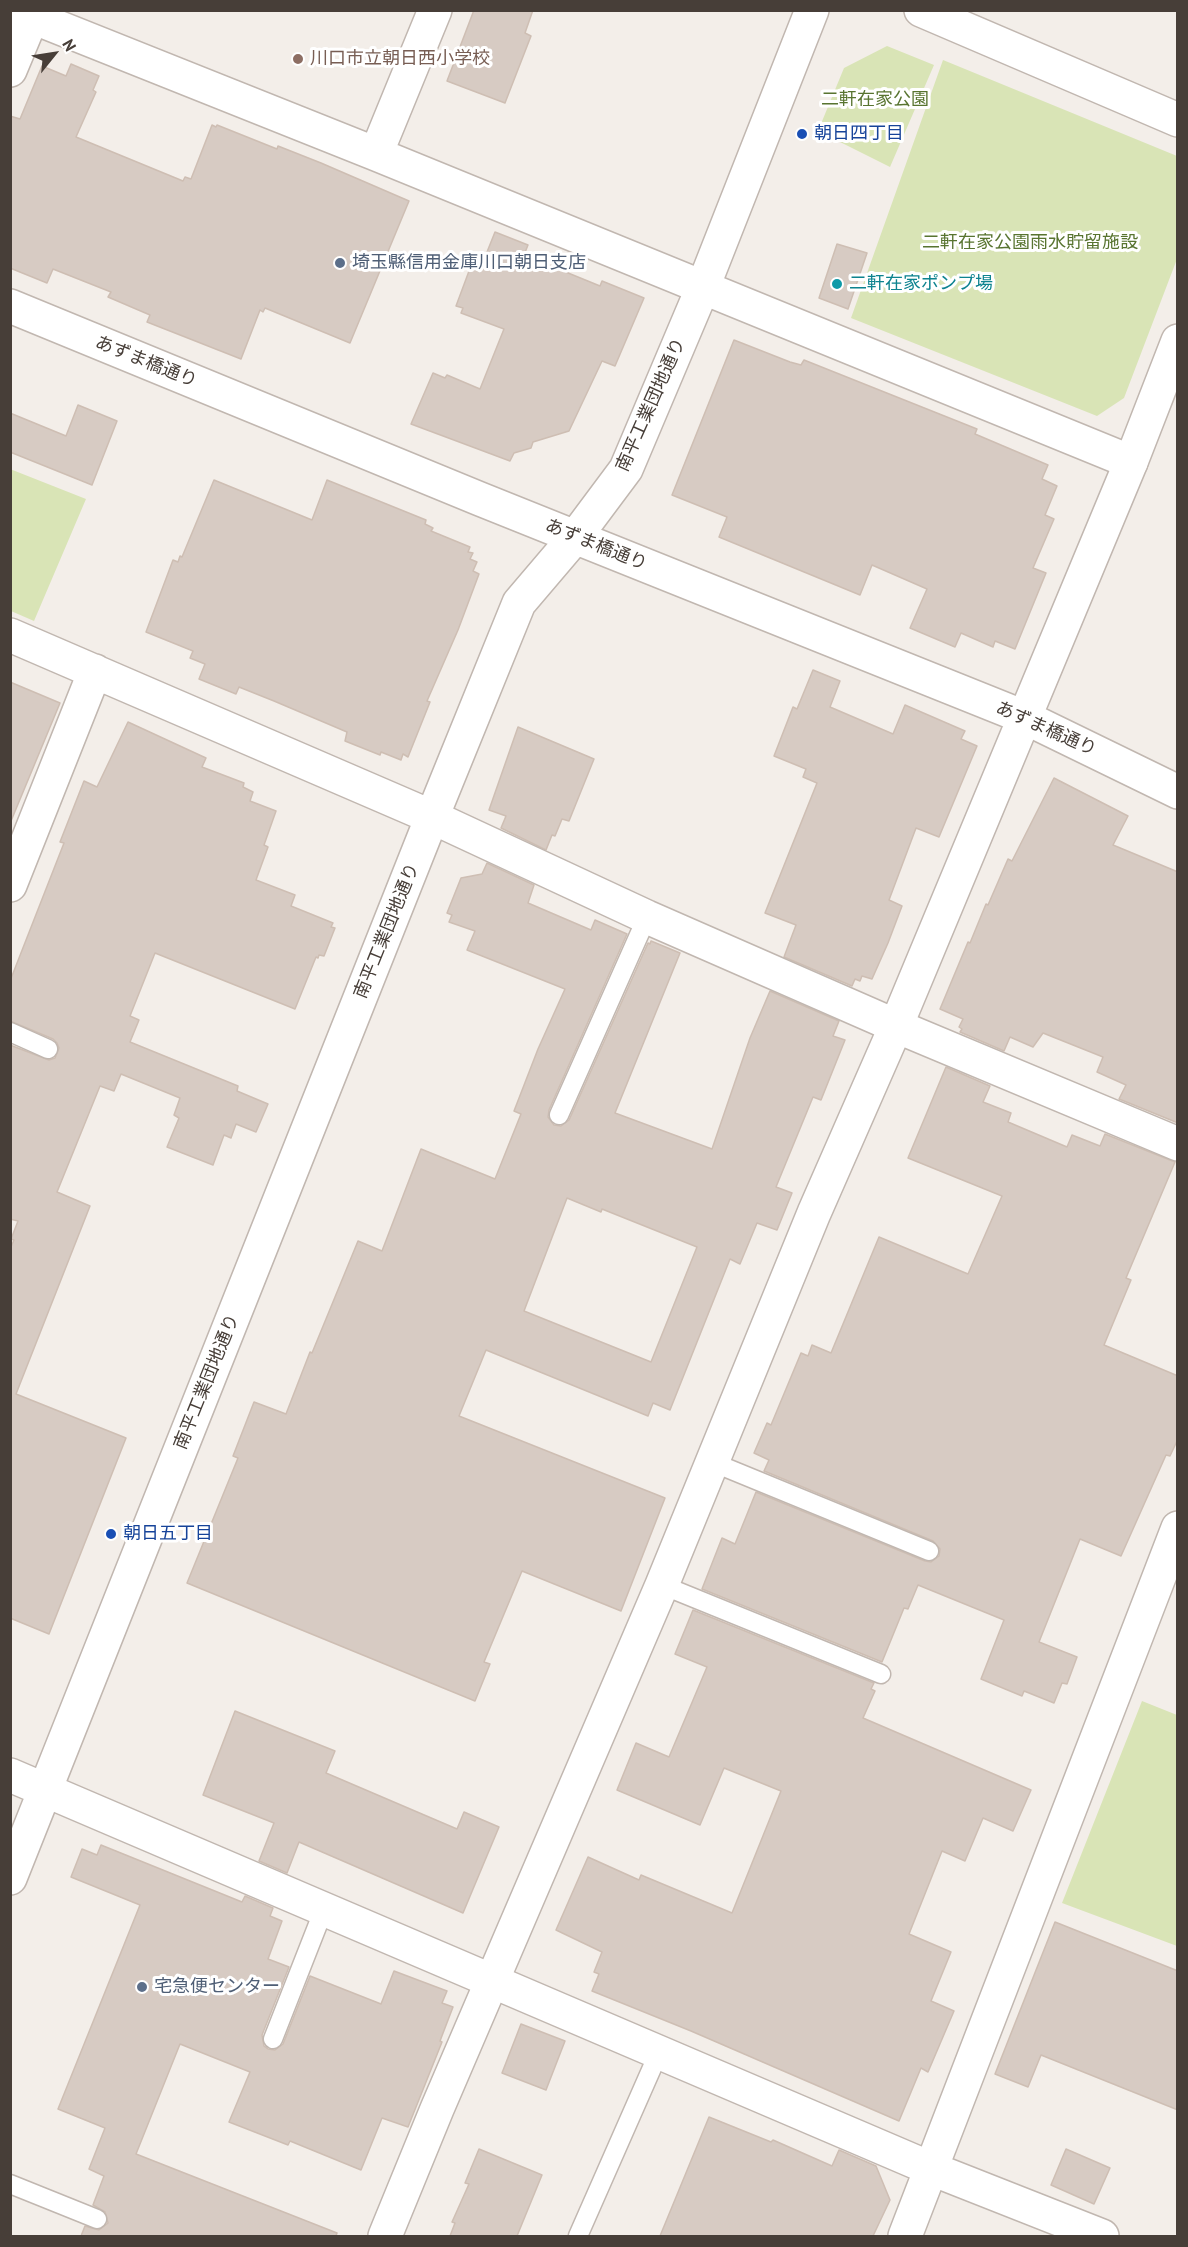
<!DOCTYPE html>
<html>
<head>
<meta charset="utf-8">
<style>
  body { margin:0 }
  #map { position:relative; width:1188px; height:2247px; overflow:hidden; background:#f3eee9; font-family:"PT Sans",sans-serif }
  canvas { display:block }
  .frame { position:absolute; inset:0; border:12px solid #473e38; pointer-events:none }
  .north { position:absolute; left:24px; top:24px; width:60px; height:60px; -webkit-text-stroke:4px #fff; paint-order:stroke; rotate:60deg; font-size:16px; font-weight:700; line-height:24px; text-align:center; color:#473e38 }
  .north::after { content:''; display:block; margin:auto; width:21px; height:27px; background:#473e38; clip-path:polygon(50% 0,100% 100%,50% 72%,0 100%) }
</style>
</head>
<body>
<div id="map">
<canvas width="1188" height="2247"></canvas>
<div class="frame"></div>
<div class="north">N</div>
</div>
<script>
const context = document.querySelector('canvas').getContext('2d');
context.lineJoin = 'round';
function paint(path, color) { context.fillStyle = color; context.fill(path, 'evenodd'); }
const shape = rows => new Path2D(rows.map(r => 'M' + r).join(''));
function stroke(path, color, width, dash) { context.strokeStyle = color; context.lineWidth = width; context.lineCap = dash ? 'butt' : 'round'; context.setLineDash(dash || []); context.stroke(path); }
function drawText(font, color, halo, rows, align = 'center') {
  context.font = font + ' "PT Sans","Noto Sans JP",sans-serif'; context.lineWidth = 6; context.setLineDash([]); context.textBaseline = 'middle'; context.strokeStyle = halo; context.fillStyle = color; for (const [text, x, y, turn = 0] of rows) {
    context.save(); context.translate(x, y); context.rotate((+turn || 0) * Math.PI / 180); context.textAlign = isNaN(turn) ? turn : align; if (halo) context.strokeText(text, 0, 0); context.fillText(text, 0, 0); context.restore();
  }
}
const green = shape([
  [887,46,934,65,890,167,818,131,844,68],
  [943,60,1177,156,1177,259,1124,398,1097,416,851,318],
  [10,469,86,499,34,621,11,611],
  [1142,1701,1177,1715,1177,1946,1062,1903]
]);
const building = shape([
  [474,10,533,10,525,33,531,36,505,103,447,81,474,10],
  [71,64,99,76,93,90,96,92,76,137,183,181,185,177,191,179,212,125,216,127,217,125,277,149,278,146,321,163,409,201,350,343,265,308,263,312,260,310,241,359,147,322,150,315,108,297,111,292,53,269,47,283,10,268,10,116,20,119,42,66,66,76,71,64],
  [495,232,528,245,524,255,600,286,602,281,644,298,615,366,602,361,569,431,533,442,531,448,514,453,510,461,411,424,433,373,445,378,447,375,480,389,504,329,461,313,463,308,456,306,472,263,481,267,495,232],
  [837,244,867,253,848,309,819,298,837,244],
  [734,340,790,362,801,365,804,360,977,429,975,434,1048,465,1042,479,1057,486,1045,515,1054,519,1033,568,1046,573,1015,649,995,641,993,647,961,633,955,647,910,628,927,589,872,565,860,595,719,537,727,517,672,495,734,340],
  [78,405,117,421,92,485,10,452,10,413,66,436,78,405],
  [214,480,312,520,327,480,426,520,425,524,433,528,431,531,470,547,468,552,473,553,470,559,477,562,473,571,479,574,458,630,427,701,430,702,408,757,403,754,401,760,381,752,380,755,345,741,347,732,274,701,239,687,236,694,199,679,205,664,190,658,193,651,146,632,173,560,178,562,180,556,182,557,214,480],
  [813,670,840,681,830,707,893,734,905,705,965,731,961,739,977,746,939,837,916,828,889,900,902,906,888,943,872,979,862,976,860,981,855,979,852,986,784,957,796,925,765,913,817,783,803,777,806,769,774,756,793,707,797,709,813,670],
  [10,682,60,703,11,821,10,820,10,682],
  [128,722,206,758,202,767,244,783,243,787,253,792,250,801,276,811,264,845,268,847,256,880,295,895,291,906,333,923,331,927,335,928,324,956,319,955,318,958,316,957,295,1009,155,953,130,1016,139,1020,130,1042,238,1086,237,1091,268,1104,256,1132,236,1124,231,1138,224,1135,213,1165,167,1147,179,1118,174,1115,180,1098,121,1074,114,1091,100,1086,70,1160,57,1192,90,1206,16,1394,126,1438,49,1634,10,1618,10,1249,14,1240,11,1239,18,1221,10,1219,10,1045,49,1060,55,1058,59,1048,57,1043,53,1039,10,1021,10,981,64,843,60,842,84,781,97,787,128,722],
  [518,727,594,759,569,821,562,819,555,836,552,835,546,850,501,828,506,816,489,810,518,727],
  [1054,778,1128,816,1113,845,1178,872,1178,1123,1119,1099,1126,1085,1097,1072,1103,1057,1043,1033,1033,1047,1010,1037,1004,1051,960,1032,962,1029,959,1027,963,1019,940,1009,968,942,970,943,986,904,988,905,1008,859,1012,861,1054,778],
  [487,863,534,885,528,903,591,930,595,920,627,934,549,1110,548,1117,554,1125,561,1126,569,1120,648,943,650,944,651,941,680,953,615,1113,712,1149,750,1038,770,991,839,1021,833,1036,845,1040,821,1100,813,1097,776,1187,792,1193,777,1230,757,1223,740,1264,730,1259,670,1410,653,1403,648,1416,486,1350,459,1416,665,1498,621,1611,522,1571,484,1662,490,1664,475,1701,187,1583,238,1458,233,1456,254,1402,286,1414,310,1352,312,1353,358,1241,382,1251,421,1149,495,1179,521,1114,514,1111,538,1049,565,989,467,950,475,931,449,922,452,915,447,913,461,878,482,874,487,863],
  [567,1198,601,1212,602,1209,697,1247,651,1362,524,1311,567,1198],
  [946,1067,990,1086,983,1102,1011,1113,1008,1122,1067,1147,1072,1135,1100,1146,1105,1134,1175,1162,1126,1278,1131,1280,1104,1345,1178,1376,1178,1439,1170,1456,1166,1455,1121,1556,1080,1539,1039,1642,1077,1657,1067,1684,1062,1683,1054,1703,1024,1691,1022,1696,981,1679,1004,1620,918,1585,908,1609,904,1608,882,1662,702,1589,722,1538,735,1544,756,1492,925,1561,931,1562,939,1556,940,1549,933,1541,764,1471,769,1460,754,1453,767,1423,771,1425,801,1353,808,1356,812,1345,831,1353,879,1237,968,1274,1002,1196,908,1158,946,1067],
  [693,1610,874,1683,871,1689,875,1691,863,1718,1031,1790,1013,1831,983,1818,965,1861,942,1851,909,1934,951,1952,931,2001,954,2011,928,2072,921,2068,899,2121,691,2031,592,1991,599,1974,594,1972,602,1952,556,1930,588,1857,639,1880,641,1875,732,1913,781,1791,724,1768,700,1825,617,1790,636,1743,669,1757,707,1667,675,1654,693,1610],
  [235,1711,335,1751,326,1773,457,1829,464,1812,499,1827,463,1913,299,1842,287,1873,259,1861,274,1823,203,1795,235,1711],
  [101,1845,242,1902,245,1896,273,1908,270,1916,282,1921,268,1959,289,1967,262,2035,264,2046,268,2049,275,2050,283,2044,310,1976,381,2004,394,1971,447,1991,442,2003,453,2007,440,2041,442,2042,408,2127,382,2118,361,2170,290,2141,288,2145,229,2122,250,2072,180,2044,136,2154,337,2233,336,2236,81,2236,85,2226,99,2230,108,2223,105,2212,93,2205,104,2176,89,2169,105,2128,58,2109,140,1905,71,1877,82,1849,97,1855,101,1845],
  [1055,1922,1178,1971,1178,2110,1041,2055,1028,2087,995,2074,1055,1922],
  [521,2024,565,2041,546,2090,502,2073,521,2024],
  [709,2117,771,2142,773,2140,832,2166,839,2150,876,2166,890,2200,873,2236,660,2236,709,2117],
  [479,2149,542,2175,517,2236,450,2236,455,2223,452,2222,469,2184,465,2183,479,2149],
  [1066,2149,1110,2168,1094,2204,1051,2185,1066,2149]
]);
const service = shape([
  [10,1032,48,1049],
  [559,1115,647,917],
  [712,1462,929,1551],
  [662,1585,881,1674],
  [273,2039,324,1909],
  [10,2184,97,2219],
  [578,2236,659,2052]
]);
const minor = shape([
  [15,10,376,154,1131,462],
  [921,10,1178,120],
  [10,70,35,10],
  [376,154,435,10],
  [10,635,432,817,647,917,896,1026,1178,1144],
  [10,885,95,671],
  [10,1775,932,2169,1102,2236],
  [905,2236,1178,1528]
]);
const tertiary = shape([
  [10,306,480,499,1024,717,1178,792],
  [10,1878,432,817,519,603,576,536,626,469,703,287,812,10],
  [385,2236,437,2109,662,1585,814,1213,896,1026,1131,462,1178,341]
]);
const markers = [
  [298,59,6,"#8d6e63"],
  [802,134,6,"#1a4fb4"],
  [340,263,6,"#5c6f8a"],
  [837,284,6,"#0f9aa8"],
  [111,1534,6,"#1a4fb4"],
  [142,1987,6,"#5c6f8a"]
];
const educationNames = [
  ["川口市立朝日西小学校",310,59]
];
const parkNames = [
  ["二軒在家公園",875,100],
  ["二軒在家公園雨水貯留施設",1030,243]
];
const transitNames = [
  ["朝日四丁目",814,134],
  ["朝日五丁目",123,1534]
];
const serviceNames = [
  ["埼玉縣信用金庫川口朝日支店",352,263],
  ["宅急便センター",154,1987]
];
const cultureNames = [
  ["二軒在家ポンプ場",849,284]
];
const streetNames = [
  ["あずま橋通り",146,362,22],
  ["南平工業団地通り",651,405,-66],
  ["あずま橋通り",596,545,22],
  ["あずま橋通り",1046,729,24],
  ["南平工業団地通り",387,931,-68],
  ["南平工業団地通り",207,1382,-68]
];
paint(green, '#d9e4b6');
paint(building, '#d7cbc3');
stroke(building, '#cebeb3', 1.5);
stroke(service, '#c1b7b0', 21);
stroke(minor, '#c1b7b0', 36);
stroke(tertiary, '#c1b7b0', 36);
stroke(service, '#fff', 18);
stroke(minor, '#fff', 33);
stroke(tertiary, '#fff', 33);
for (const [x, y, r, color] of markers) { const dot = new Path2D(); dot.arc(x, y, r, 0, 2 * Math.PI); context.fillStyle = color; context.fill(dot); stroke(dot, '#fff', 2); }
drawText('18px', '#785e54', '#fff', educationNames, 'left');
drawText('18px', '#587430', '#fff', parkNames);
drawText('18px', '#164399', '#fff', transitNames, 'left');
drawText('18px', '#4e5e75', '#fff', serviceNames, 'left');
drawText('18px', '#0d838f', '#fff', cultureNames, 'left');
drawText('18px', '#473e38', '#fff', streetNames);
</script>
</body>
</html>
